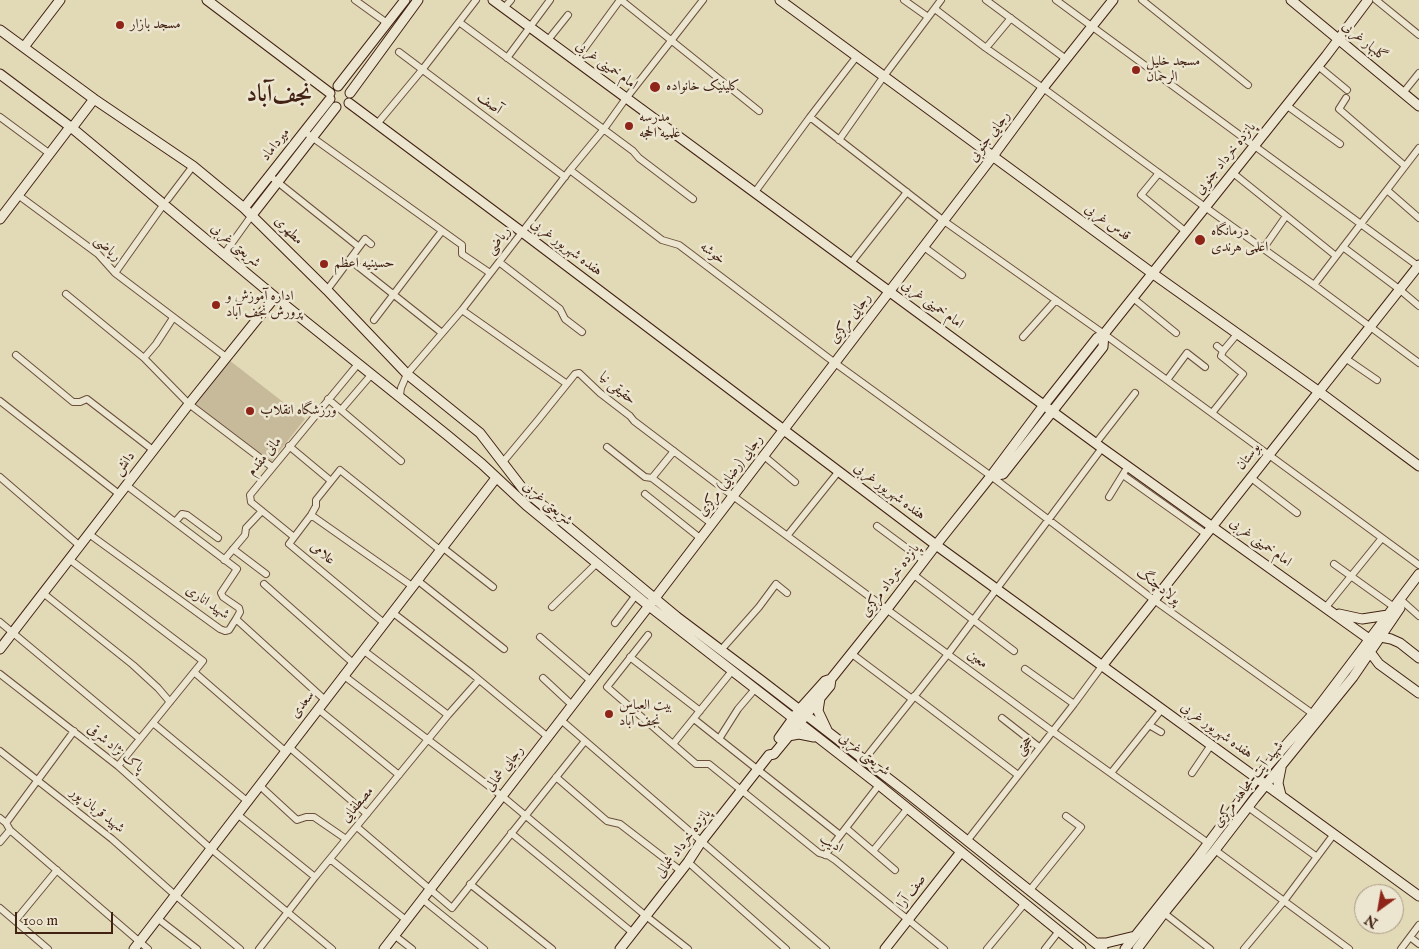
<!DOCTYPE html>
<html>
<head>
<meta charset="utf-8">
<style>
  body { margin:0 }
  #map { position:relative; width:1419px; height:949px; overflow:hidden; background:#e2d9b7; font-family:"IM FELL English",serif }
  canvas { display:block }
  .north { position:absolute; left:1354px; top:884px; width:50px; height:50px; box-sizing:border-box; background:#ece6d0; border:1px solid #a89884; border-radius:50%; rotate:212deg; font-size:14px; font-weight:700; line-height:20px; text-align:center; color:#422213 }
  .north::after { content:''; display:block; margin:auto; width:18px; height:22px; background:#8f2418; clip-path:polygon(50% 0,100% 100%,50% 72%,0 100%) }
  .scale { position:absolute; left:15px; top:912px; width:98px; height:22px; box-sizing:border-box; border:2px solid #422213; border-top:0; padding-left:6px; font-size:15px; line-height:18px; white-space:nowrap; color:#422213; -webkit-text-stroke:4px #ece6d0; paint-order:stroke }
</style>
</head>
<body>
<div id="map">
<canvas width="1419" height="949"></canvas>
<div class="north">N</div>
<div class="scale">100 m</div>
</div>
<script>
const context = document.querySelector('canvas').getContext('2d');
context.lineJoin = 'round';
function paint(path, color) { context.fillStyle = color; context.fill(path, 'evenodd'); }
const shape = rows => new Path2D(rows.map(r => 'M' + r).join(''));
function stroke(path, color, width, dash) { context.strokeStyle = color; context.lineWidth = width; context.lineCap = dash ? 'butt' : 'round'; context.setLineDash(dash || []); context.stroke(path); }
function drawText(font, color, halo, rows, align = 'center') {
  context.font = font + ' "IM FELL English",Amiri,serif'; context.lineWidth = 5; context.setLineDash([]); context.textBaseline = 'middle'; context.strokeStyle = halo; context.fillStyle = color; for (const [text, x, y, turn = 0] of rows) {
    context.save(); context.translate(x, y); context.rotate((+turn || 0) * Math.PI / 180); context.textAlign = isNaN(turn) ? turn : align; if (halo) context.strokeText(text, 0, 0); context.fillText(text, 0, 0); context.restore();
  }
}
const green = shape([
  [229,360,305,419,271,462,194,404]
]);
const street = shape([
  [355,0,387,23],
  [621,0,759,111],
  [904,0,928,17],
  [986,0,1066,59],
  [1056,0,1418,266],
  [1142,0,1248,85],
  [1376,0,1419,35],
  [504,8,511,0],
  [935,9,986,48,1043,88,1205,207,1314,285,1419,363],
  [459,22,633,151,639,158,693,199],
  [548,40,568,15],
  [986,48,1011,18],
  [399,52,565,177],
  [507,58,550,0],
  [576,60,620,0],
  [1318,66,1347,90],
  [1403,93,1419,73],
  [1346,98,1339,109,1405,166],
  [1286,105,1340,144],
  [0,117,50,154],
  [810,117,944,221,1104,334,1419,565],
  [377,124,422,70,476,0],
  [309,135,462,245,462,254,490,273],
  [839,140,884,76,941,0],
  [570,170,662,240,679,245,835,363,991,476,1154,600,1313,714],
  [1159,173,1141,195,1185,231],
  [1233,173,1336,256],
  [270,176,359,247],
  [1387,190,1419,218],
  [755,192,810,117,857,56],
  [18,195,98,254,115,273,226,357],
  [168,199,193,166],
  [924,247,962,275],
  [1343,247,1399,289,1419,306],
  [1263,249,1286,216],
  [224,254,252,215],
  [350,260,442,333],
  [499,262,560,309,565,319,582,332],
  [851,263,907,192],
  [115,273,164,204],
  [1314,285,1419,148],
  [327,290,365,239,371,244],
  [66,294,144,358,189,404,272,467],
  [1133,298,1176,333],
  [462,310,567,384],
  [374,320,442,231],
  [1023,337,1056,300],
  [1223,351,1238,333],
  [16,355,73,402,80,402,87,399,153,450],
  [144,358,156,344,173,318],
  [1345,358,1377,380],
  [1167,380,1187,353,1205,367],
  [328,399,401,461],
  [402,399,400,395,401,388,407,374,462,310,570,170,604,129,624,101,703,0],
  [0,401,119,494],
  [341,410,371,375],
  [1212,413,1243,374,1221,356,1223,351,1217,346],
  [1096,443,1135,393],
  [289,446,331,481],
  [607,447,645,477,652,478,712,524],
  [764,456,795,482],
  [503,462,538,420,575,374,579,373,600,393,630,416,634,421,733,496,1052,731,1208,843],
  [1123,475,1206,534],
  [0,477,80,546],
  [1250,477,1297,513],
  [652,478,674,451],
  [126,485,237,569,221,593,223,597,239,608,240,612,236,619],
  [645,494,700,538],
  [1109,497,1125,471],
  [311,515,412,586],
  [175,522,182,514,187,515,218,538],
  [877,526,924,561],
  [89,534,220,629,225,631,229,630,236,619,325,700],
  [787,536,839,471],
  [294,537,251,502,250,495,358,364],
  [442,547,493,587],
  [233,549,266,574],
  [69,559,203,661,118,766],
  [224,560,245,535,246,528,262,511],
  [1334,564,1394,607],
  [914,575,1014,651],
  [417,580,504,649],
  [264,584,353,663],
  [43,593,133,665,158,688,170,702],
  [1400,599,1419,616],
  [552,607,597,563],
  [1326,607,1382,538],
  [392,612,471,673,548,737],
  [0,622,140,739],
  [384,623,289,544,311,515,316,506,316,500,340,470,440,550],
  [615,623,636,595],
  [648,635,607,687,696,764,709,764,819,853,829,856,835,860,944,949],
  [540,637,591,681],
  [363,650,448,715],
  [721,650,759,607,776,584,787,593],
  [852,654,912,699],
  [630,657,700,711],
  [1025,669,1074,704],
  [194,672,285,751],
  [0,674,118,766,210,848,332,949],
  [343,675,502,796,646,916,688,949],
  [543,678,572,705],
  [914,696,1018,775],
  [318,709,399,775],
  [1002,718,1039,747],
  [694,719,840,835],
  [561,720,826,949],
  [153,723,247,801],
  [1149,725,1161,732],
  [719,739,738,709,755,689],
  [673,744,732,671],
  [289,747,367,814],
  [0,751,112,839,175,895,240,949],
  [864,760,948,654,1102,448],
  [1111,773,1162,709],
  [1192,773,1211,745],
  [556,777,607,821,620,824,681,871],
  [259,785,297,820,306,817,314,817,346,839],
  [1248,807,1317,857],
  [237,814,315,877],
  [0,818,6,823,10,830,148,949],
  [6,823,74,731],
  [357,827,452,908,585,741],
  [846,828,895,870],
  [511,833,633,933],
  [967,841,1074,704,1102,666],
  [0,842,10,830],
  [1215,850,1349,949],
  [873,851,908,808],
  [825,855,879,785],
  [330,859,406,920],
  [688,862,786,949],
  [470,884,552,949],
  [1030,890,1081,827,1066,816],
  [422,899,484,949],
  [0,908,48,949],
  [1164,913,1210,949],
  [157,918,197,949],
  [15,921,57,870],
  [394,935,412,949],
  [1410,937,1419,944],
  [259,949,315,877,448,715,479,680],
  [987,949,1025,903],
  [1045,949,1059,931],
  [1244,949,1284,901,1334,834],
  [1401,949,1419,925]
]);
const secondary = shape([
  [207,0,330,93],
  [493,0,1102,448,1369,639,1381,637,1391,639,1400,643,1419,658],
  [780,0,1152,273,1318,391,1419,466],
  [1291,0,1419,106],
  [0,30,94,99,193,166,244,208,327,290,407,374,480,433,523,489,677,617,762,681,906,792,1103,949],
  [24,47,60,0],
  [0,74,72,128,275,297,447,435,482,464,526,505,649,606,879,785,1081,949],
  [338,86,405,0],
  [350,93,418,0],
  [349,103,522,232,936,545,1419,896],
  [72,128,94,99],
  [244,208,330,99],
  [252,215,336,107],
  [0,219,70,127],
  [991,476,1003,474,1103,347,1104,334],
  [1339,614,1362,619,1388,615],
  [1370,647,1370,652,1379,664,1419,693],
  [0,649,189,404,275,297],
  [1102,666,1419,265],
  [820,698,818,711,827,730],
  [788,736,799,734,814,737],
  [779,738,799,710,825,681,831,679],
  [1279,794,1281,795,1278,783,1281,768],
  [1096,943,1106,943,1135,936],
  [134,949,496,478],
  [384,949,655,598,993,156,1043,88,1113,0],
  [620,949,688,862,701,842,769,755,774,754,830,686,831,679,887,609,936,545,991,476,1044,405,1097,338,1104,334,1326,56,1368,0],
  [885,949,961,852],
  [1125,949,1198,857,1257,778,1313,714,1419,574],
  [1137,949,1164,913,1215,850,1255,798,1353,677,1400,608]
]);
const markers = [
  [120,25,5,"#8f2418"],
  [1136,70,5,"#8f2418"],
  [655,87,6,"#8f2418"],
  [629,126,5,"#8f2418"],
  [1200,240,6,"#8f2418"],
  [324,264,5,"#8f2418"],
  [216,305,5,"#8f2418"],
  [250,411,5,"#8f2418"],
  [609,714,5,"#8f2418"]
];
const poiNames = [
  ["مسجد بازار",130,25],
  ["مسجد خلیل",1146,62],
  ["الرحمان",1146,78],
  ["کلینیک خانواده",666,87],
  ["مدرسه",639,118],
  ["علمیه الحجه",639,134],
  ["درمانگاه",1211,232],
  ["اعلمی هرندی",1211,248],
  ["حسینیه اعظم",334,264],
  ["اداره آموزش و",226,297],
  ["پرورش نجف آباد",226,313],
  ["ورزشگاه انقلاب",260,411],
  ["بیت العباس",619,706],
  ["نجف آباد",619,722]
];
const streetNames = [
  ["گلبهار غربی",1364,42,40],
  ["امام خمینی غربی",606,66,36],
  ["آصف",489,104,37],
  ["رجایی جنوبی",990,137,-53],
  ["میرداماد",276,145,-52],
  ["پانزده خرداد جنوبی",1226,159,-51],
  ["قدس غربی",1107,223,36],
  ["مطهری",288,231,45],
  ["ریاضی",499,241,-52],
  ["شریعتی غربی",235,246,40],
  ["هفده شهریور غربی",566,248,37],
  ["ریاضی",107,249,43],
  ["خوشه",712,254,37],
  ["امام خمینی غربی",932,305,36],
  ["رجایی مرکزی",851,319,-53],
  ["حقیقی نیا",617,389,40],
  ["مانی مقدم",265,457,-51],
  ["بوستان",1249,457,-52],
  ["دانش",125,464,-53],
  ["رجایی (رضایی) مرکزی",731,476,-53],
  ["هفده شهریور غربی",889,492,37],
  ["شریعتی غربی",547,504,40],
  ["امام خمینی غربی",1260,543,36],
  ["علامی",322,554,40],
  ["پانزده خرداد مرکزی",891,581,-53],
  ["پولادچنگ",1158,587,37],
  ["شهید اناری",207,603,34],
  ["معین",977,660,36],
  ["سعدی",303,705,-53],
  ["هفده شهریور غربی",1216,731,36],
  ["حجتی",1025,746,-52],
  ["پاک نژاد شرقی",115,749,39],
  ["شریعتی غربی",864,755,38],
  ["رجایی شمالی",505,769,-52],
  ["شهید آیت-مجاهد مرکزی",1249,785,-52],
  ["مصطفایی",358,805,-50],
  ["شهید قربان پور",97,811,38],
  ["پانزده خرداد شمالی",684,844,-53],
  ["ادیب",831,844,31],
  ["صف آرا",912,892,-52]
];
const townNames = [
  ["نجف‌آباد",279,96]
];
paint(green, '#c7ba9b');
stroke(street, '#6a503c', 8);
stroke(secondary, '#422213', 11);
stroke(street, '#ece6d0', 6);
stroke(secondary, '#ece6d0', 9);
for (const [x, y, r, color] of markers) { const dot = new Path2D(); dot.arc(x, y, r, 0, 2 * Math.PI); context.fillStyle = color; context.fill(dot); stroke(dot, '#ece6d0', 2); }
drawText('14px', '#422213', '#ece6d0', poiNames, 'left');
drawText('14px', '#422213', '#ece6d0', streetNames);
drawText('bold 24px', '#422213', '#ece6d0', townNames);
</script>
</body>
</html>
